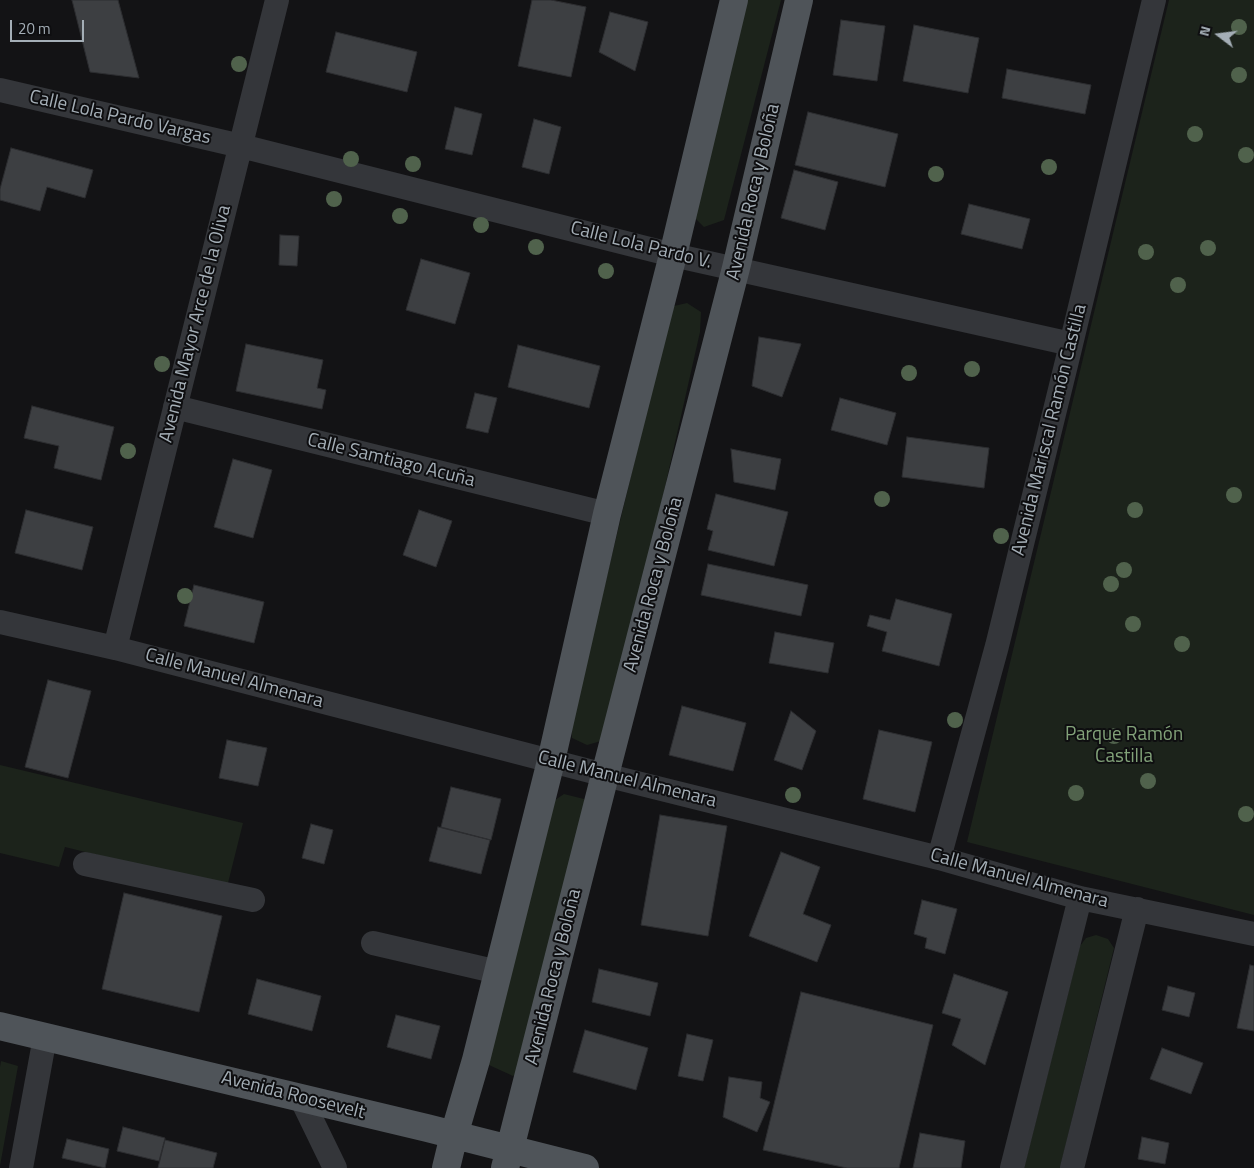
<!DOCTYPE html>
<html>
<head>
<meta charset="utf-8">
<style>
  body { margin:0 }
  #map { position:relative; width:1254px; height:1168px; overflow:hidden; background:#131315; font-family:"Titillium Web",sans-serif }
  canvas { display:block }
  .north { position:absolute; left:1194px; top:10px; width:50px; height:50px; -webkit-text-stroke:4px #0e0e10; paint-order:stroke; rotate:285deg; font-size:14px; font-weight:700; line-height:20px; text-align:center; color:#a4aeb6 }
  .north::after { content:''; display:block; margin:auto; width:18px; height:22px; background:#a4aeb6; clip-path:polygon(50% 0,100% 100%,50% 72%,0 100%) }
  .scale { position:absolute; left:10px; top:20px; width:74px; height:22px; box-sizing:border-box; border:2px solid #a4aeb6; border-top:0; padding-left:6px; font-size:15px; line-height:18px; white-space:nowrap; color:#a4aeb6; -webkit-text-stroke:4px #0e0e10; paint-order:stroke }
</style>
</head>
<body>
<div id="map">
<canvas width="1254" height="1168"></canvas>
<div class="north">N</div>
<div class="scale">20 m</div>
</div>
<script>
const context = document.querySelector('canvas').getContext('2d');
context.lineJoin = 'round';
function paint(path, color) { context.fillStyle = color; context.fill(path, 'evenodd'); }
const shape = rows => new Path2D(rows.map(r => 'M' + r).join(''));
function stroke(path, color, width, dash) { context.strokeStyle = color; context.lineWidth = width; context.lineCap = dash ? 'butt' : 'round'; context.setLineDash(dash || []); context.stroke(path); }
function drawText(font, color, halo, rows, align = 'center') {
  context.font = font + ' "Titillium Web",sans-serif'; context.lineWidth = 4; context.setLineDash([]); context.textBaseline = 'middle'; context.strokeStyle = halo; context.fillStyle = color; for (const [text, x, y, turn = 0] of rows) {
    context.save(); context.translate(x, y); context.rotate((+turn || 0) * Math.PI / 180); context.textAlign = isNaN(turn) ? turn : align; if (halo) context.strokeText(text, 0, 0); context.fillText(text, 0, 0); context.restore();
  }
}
const green = shape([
  [745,0,781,0,724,220,704,227,690,213],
  [1169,0,1254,0,1254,915,967,842],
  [687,303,701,312,700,332,608,739,587,745,572,738,571,725,669,318,674,306],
  [0,765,243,823,227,887,65,847,59,867,0,853],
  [564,794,584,799,589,815,527,1066,513,1076,489,1065,486,1054,549,804],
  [1096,935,1108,939,1114,948,1060,1168,1024,1168,1080,946,1086,938],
  [1,1061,18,1066,0,1166,0,1067]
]);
const building = shape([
  [72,0,118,0,139,78,90,72,72,0],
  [532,0,551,0,586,7,571,77,518,66,532,0],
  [610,12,648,22,635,71,599,52,610,12],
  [841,20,885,26,877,81,833,75,841,20],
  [914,25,979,38,968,93,903,81,914,25],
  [336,32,417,52,407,92,326,72,336,32],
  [1007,69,1091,85,1085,114,1002,98,1007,69],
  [455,107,482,114,472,155,445,149,455,107],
  [808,112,898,134,885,187,795,165,808,112],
  [534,119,561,127,549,174,522,167,534,119],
  [11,148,93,170,85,198,47,187,40,211,0,200,0,189,11,148],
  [794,170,838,182,825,230,781,218,794,170],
  [969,204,1030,219,1022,249,961,234,969,204],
  [280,235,299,236,297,266,279,265,280,235],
  [421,259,470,273,455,324,406,310,421,259],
  [759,337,801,344,782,397,752,386,759,337],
  [246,344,323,360,317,388,326,390,322,409,236,391,246,344],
  [518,345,600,366,589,408,508,387,518,345],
  [475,393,497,398,488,433,466,428,475,393],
  [840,398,896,413,887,445,831,430,840,398],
  [32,406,114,427,101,480,54,468,59,446,24,438,32,406],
  [907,437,989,448,984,488,902,477,907,437],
  [731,449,781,459,775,490,734,482,731,449],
  [233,459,272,470,253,538,214,527,233,459],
  [716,494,788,512,774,566,708,550,713,531,707,529,716,494],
  [26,510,93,527,82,570,15,553,26,510],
  [419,510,452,521,436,567,403,555,419,510],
  [708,564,808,585,801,616,701,595,708,564],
  [194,585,264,602,254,643,184,626,194,585],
  [896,599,952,614,939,666,882,651,887,632,867,626,870,615,890,620,896,599],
  [775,632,834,643,828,673,769,663,775,632],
  [48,680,91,691,68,778,25,767,48,680],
  [682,706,746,723,733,771,669,755,682,706],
  [791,711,816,731,802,770,774,760,791,711],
  [879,730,932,742,915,812,863,799,879,730],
  [227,740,267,748,258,786,219,778,227,740],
  [451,787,501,799,491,840,441,827,451,787],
  [660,815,727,826,708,936,641,925,660,815],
  [311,824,333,830,324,864,302,858,311,824],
  [438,827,490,840,481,874,429,861,438,827],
  [781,852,820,867,803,914,831,925,817,962,749,936,781,852],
  [124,893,222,916,199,1012,102,989,124,893],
  [922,900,957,909,945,954,925,948,927,938,914,934,922,900],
  [1250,965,1254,966,1254,1031,1237,1028,1250,965],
  [599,969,658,983,650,1016,592,1002,599,969],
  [954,974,1008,992,985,1065,952,1045,961,1019,942,1013,954,974],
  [257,979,321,996,312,1031,248,1014,257,979],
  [1168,986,1195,993,1189,1017,1162,1010,1168,986],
  [801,992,933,1025,899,1168,847,1168,763,1150,801,992],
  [396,1015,440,1026,431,1059,387,1047,396,1015],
  [585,1030,648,1048,636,1090,573,1072,585,1030],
  [687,1034,713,1040,703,1081,678,1076,687,1034],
  [1162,1048,1203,1063,1191,1094,1150,1079,1162,1048],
  [729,1077,762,1082,760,1098,770,1102,757,1132,723,1117,729,1077],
  [123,1127,165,1138,159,1161,117,1151,123,1127],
  [920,1133,965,1141,961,1168,913,1168,920,1133],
  [1142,1137,1169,1143,1165,1164,1138,1159,1142,1137],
  [67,1139,109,1149,105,1168,62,1158,67,1139],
  [165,1140,217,1153,213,1168,158,1168,165,1140]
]);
const minor = shape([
  [0,90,241,146,673,255,1071,344],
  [175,407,607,514],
  [0,622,115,648,605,775,939,858,1080,898,1254,934],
  [115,648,277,0],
  [939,858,997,646,1067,361,1154,0],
  [85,864,253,900],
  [373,943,498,972],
  [301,1098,335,1168],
  [21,1168,45,1037],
  [1012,1168,1080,898],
  [1072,1168,1137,909]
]);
const major = shape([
  [0,1026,427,1128,585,1168],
  [446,1168,454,1135,476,1060,551,761,607,514,673,255,734,0],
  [505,1168,605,775,736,268,799,0]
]);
const trees = [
  [1239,27],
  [239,64],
  [1239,75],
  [1195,134],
  [1246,155],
  [351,159],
  [413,164],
  [1049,167],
  [936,174],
  [334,199],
  [400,216],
  [481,225],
  [536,247],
  [1208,248],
  [1146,252],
  [606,271],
  [1178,285],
  [162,364],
  [972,369],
  [909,373],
  [128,451],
  [1234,495],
  [882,499],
  [1135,510],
  [1001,536],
  [1124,570],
  [1111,584],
  [185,596],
  [1133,624],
  [1182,644],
  [955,720],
  [1114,736],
  [1148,781],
  [1076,793],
  [793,795],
  [1246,814]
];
const streetNames = [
  ["Calle Lola Pardo Vargas",120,118,13],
  ["Avenida Roca y Boloña",754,192,-77],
  ["Calle Lola Pardo V.",641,246,14],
  ["Avenida Mayor Arce de la Oliva",196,324,-76],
  ["Avenida Mariscal Ramón Castilla",1050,430,-76],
  ["Calle Samtiago Acuña",391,461,14],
  ["Avenida Roca y Boloña",654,585,-75],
  ["Calle Manuel Almenara",234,679,15],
  ["Calle Manuel Almenara",627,780,14],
  ["Calle Manuel Almenara",1019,879,15],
  ["Avenida Roca y Boloña",554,977,-76],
  ["Avenida Roosevelt",293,1096,14]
];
const parkNames = [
  ["Parque Ramón",1124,735],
  ["Castilla",1124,757]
];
paint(green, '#1c231b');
paint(building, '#3d3f42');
stroke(building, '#2d2e31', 1);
stroke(minor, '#34363a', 24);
stroke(major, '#4f5459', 28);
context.fillStyle = '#50624c';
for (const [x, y] of trees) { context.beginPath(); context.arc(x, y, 8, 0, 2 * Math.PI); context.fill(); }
drawText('19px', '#a4aeb6', '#0e0e10', streetNames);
drawText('19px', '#82a279', '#0e0e10', parkNames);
</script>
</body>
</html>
